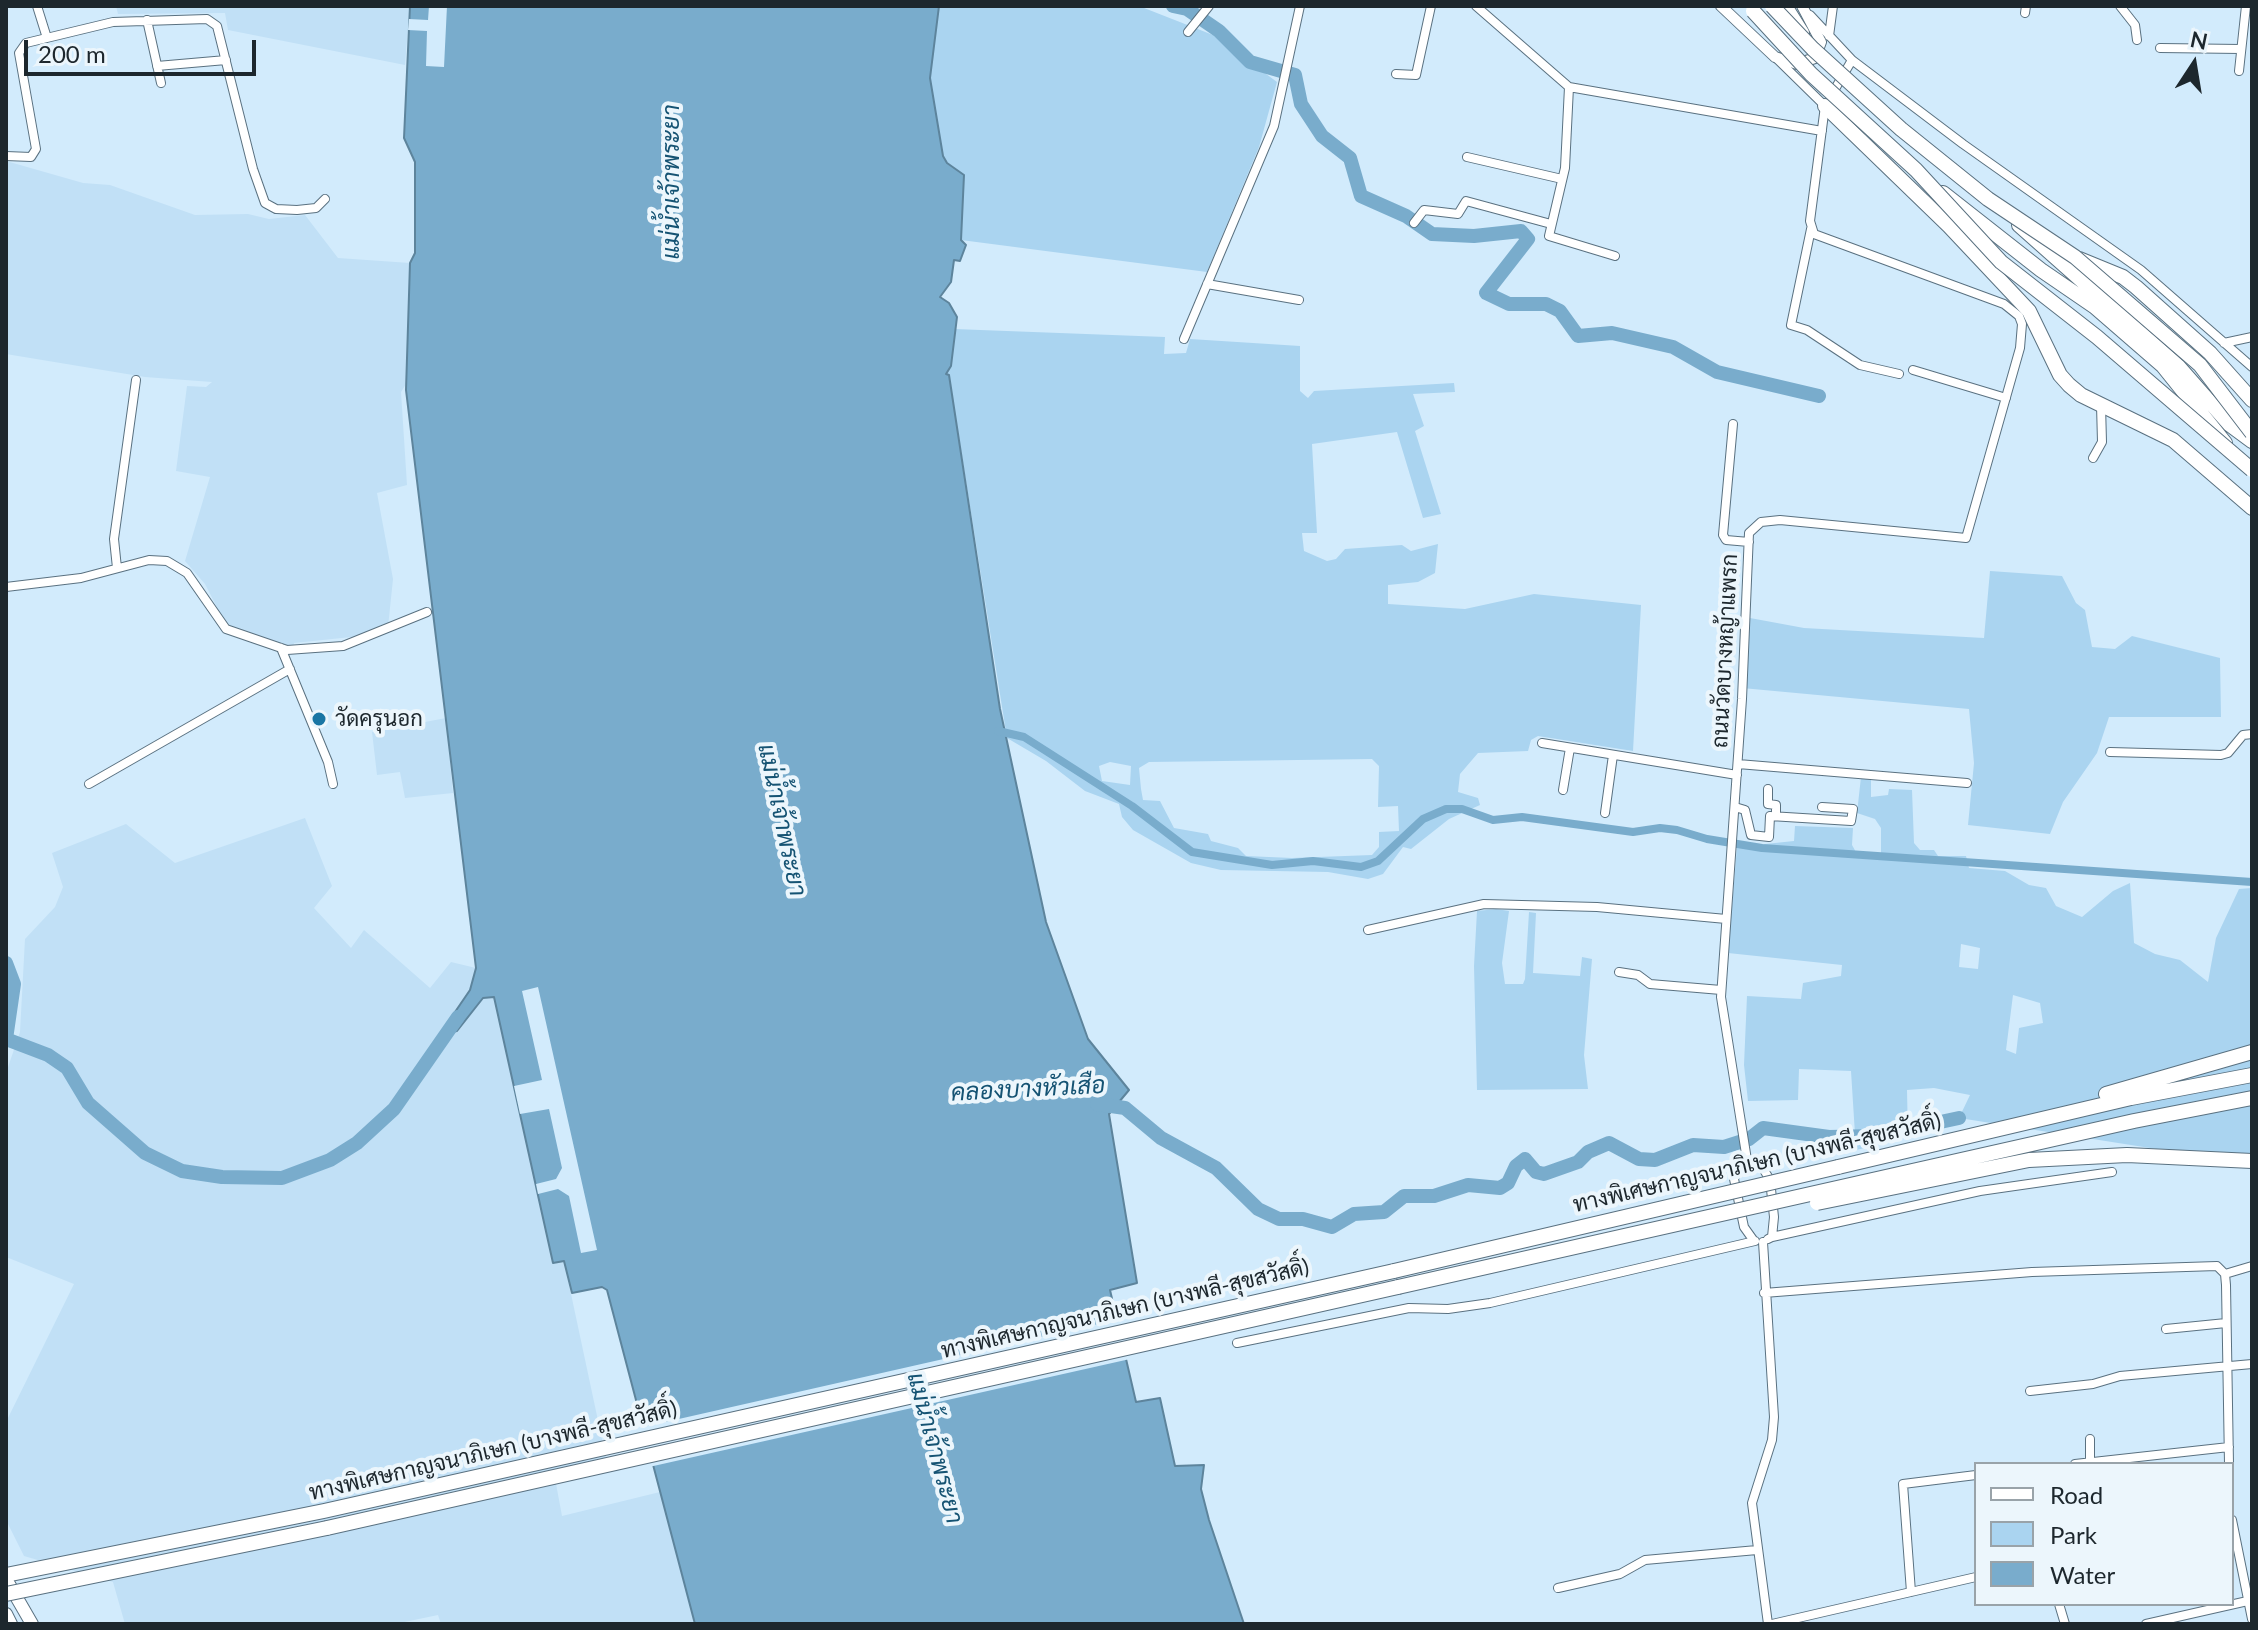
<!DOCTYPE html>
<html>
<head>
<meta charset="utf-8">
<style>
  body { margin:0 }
  #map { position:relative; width:2258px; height:1630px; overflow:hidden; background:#d2ebfc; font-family:Lato,sans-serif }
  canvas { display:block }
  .frame { position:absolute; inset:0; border:8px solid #1d272d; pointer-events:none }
  .legend { position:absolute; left:1974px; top:1462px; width:260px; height:144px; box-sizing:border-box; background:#ecf6fc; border:2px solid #99a3a9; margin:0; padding:10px 14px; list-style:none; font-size:24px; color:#1d272d }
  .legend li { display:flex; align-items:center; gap:16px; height:40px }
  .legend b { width:40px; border:2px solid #99a3a9 }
  .north { position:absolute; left:2154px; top:24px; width:80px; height:80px; -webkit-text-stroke:6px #ecf6fc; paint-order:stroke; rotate:12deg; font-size:22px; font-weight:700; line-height:32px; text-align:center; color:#1d272d }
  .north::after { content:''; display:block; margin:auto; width:28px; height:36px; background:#1d272d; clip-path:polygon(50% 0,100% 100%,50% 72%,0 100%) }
  .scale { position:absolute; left:24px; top:40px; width:232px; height:36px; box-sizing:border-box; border:4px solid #1d272d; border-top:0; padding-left:10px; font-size:24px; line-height:28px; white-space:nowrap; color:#1d272d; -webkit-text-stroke:6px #ecf6fc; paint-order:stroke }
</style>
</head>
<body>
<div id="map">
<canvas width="2258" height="1630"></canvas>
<div class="frame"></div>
<ul class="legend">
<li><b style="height:10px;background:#fff"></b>Road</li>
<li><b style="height:22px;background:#aad4f0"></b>Park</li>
<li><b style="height:22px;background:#79accc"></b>Water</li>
</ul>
<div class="north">N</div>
<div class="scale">200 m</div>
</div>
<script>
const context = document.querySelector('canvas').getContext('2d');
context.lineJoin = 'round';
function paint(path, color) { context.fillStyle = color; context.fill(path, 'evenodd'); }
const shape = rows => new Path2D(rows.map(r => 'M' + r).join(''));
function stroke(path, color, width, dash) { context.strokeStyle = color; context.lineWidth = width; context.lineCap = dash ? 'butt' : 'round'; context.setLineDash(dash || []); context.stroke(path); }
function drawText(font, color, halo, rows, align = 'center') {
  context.font = font + ' Lato,Sarabun,sans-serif'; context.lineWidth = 8; context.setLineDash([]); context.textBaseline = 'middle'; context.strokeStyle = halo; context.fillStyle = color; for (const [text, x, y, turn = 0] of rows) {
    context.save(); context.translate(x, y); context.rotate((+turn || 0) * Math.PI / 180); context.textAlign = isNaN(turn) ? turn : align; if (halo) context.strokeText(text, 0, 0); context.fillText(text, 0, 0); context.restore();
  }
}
const built = shape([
  [116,6,410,6,405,65,228,30,225,13,118,14],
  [6,161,83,183,110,185,195,215,248,214,269,219,305,215,338,258,410,263,406,384,401,392,407,485,377,493,393,579,388,627,361,636,294,643,293,648,226,625,205,584,185,561,210,477,176,471,187,386,206,387,212,382,145,377,6,354],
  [446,718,453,793,405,798,400,772,377,775,372,732],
  [305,818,332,886,314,908,351,948,364,930,430,988,451,962,476,968,470,990,441,1033,457,1031,483,998,494,996,553,1262,564,1261,606,1458,554,1473,562,1516,660,1492,695,1624,441,1624,438,1615,395,1624,125,1624,113,1582,24,1556,6,1520,6,1422,74,1284,6,1257,6,1073,20,1032,25,939,55,907,63,887,52,853,126,824,175,863]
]);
const green = shape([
  [939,6,1139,6,1213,35,1277,82,1259,147,1207,272,961,240,964,175,947,163,943,156,930,78],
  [954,329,1165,337,1164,354,1186,353,1190,339,1300,346,1300,391,1308,398,1314,391,1454,383,1455,392,1413,394,1424,426,1415,431,1441,514,1423,518,1397,432,1312,444,1317,533,1302,533,1304,551,1327,561,1336,559,1345,549,1402,545,1411,551,1438,544,1435,573,1418,582,1388,585,1388,604,1465,609,1534,594,1641,605,1633,751,1538,736,1531,740,1528,751,1478,753,1460,774,1458,792,1478,798,1480,805,1449,819,1411,849,1403,847,1383,874,1368,879,1328,872,1221,870,1191,863,1133,830,1122,817,1119,804,1085,791,1046,761,1007,738,949,375,946,374,951,366],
  [1372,759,1379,766,1378,807,1398,806,1399,831,1379,832,1379,847,1372,855,1292,858,1246,856,1238,848,1211,841,1208,834,1174,828,1160,801,1143,800,1141,789,1139,768,1149,762],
  [1110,762,1131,766,1130,785,1102,781,1099,766],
  [1990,571,2062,576,2076,603,2085,610,2092,647,2115,649,2132,636,2220,658,2221,717,2109,717,2097,753,2063,802,2050,834,1968,825,1974,763,1969,709,1742,688,1750,618,1804,628,1984,638],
  [1861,777,1871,779,1871,797,1888,795,1889,789,1912,790,1914,843,1920,850,1934,850,1938,856,1966,856,1969,868,2005,871,2029,885,2046,888,2056,906,2082,917,2113,891,2130,883,2134,943,2155,954,2180,960,2208,982,2216,938,2239,889,2252,888,2252,1164,1959,1118,1970,1095,1934,1088,1907,1090,1908,1138,1856,1150,1851,1071,1799,1069,1798,1100,1748,1101,1744,1065,1747,996,1801,999,1803,983,1841,976,1842,965,1728,953,1737,847,1794,841,1795,826,1853,828,1852,845,1857,854,1881,854,1881,828,1875,819,1857,813],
  [1961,944,1980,948,1978,969,1959,967],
  [2013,995,2040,1003,2043,1023,2019,1028,2016,1054,2006,1050],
  [1496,909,1509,911,1502,963,1505,984,1523,984,1525,979,1529,912,1536,913,1533,973,1580,976,1582,957,1592,959,1584,1055,1588,1089,1477,1090,1474,966,1477,911]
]);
const water = shape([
  [410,6,939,6,930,78,943,156,947,163,964,175,961,240,966,245,960,261,954,260,951,282,940,297,949,303,957,317,951,366,946,374,949,375,1000,709,1046,922,1088,1039,1129,1090,1109,1114,1137,1283,1110,1290,1136,1402,1160,1398,1175,1466,1204,1465,1201,1489,1209,1520,1244,1624,695,1624,607,1290,602,1287,572,1293,564,1261,553,1263,494,997,483,998,457,1031,440,1034,470,990,476,968,406,390,410,263,415,253,415,162,404,138,410,6]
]);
const pier = shape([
  [429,6,447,6,444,67,426,66,427,31,408,30,409,19,428,20],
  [538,987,597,1250,581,1253,569,1196,558,1189,538,1194,536,1184,556,1179,562,1168,549,1109,520,1114,514,1086,542,1080,522,991],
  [1120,1319,1130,1359,649,1467,639,1428]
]);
const canal = shape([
  [998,731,1024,737,1046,751,1132,806,1192,852,1272,865,1313,861,1361,867,1378,861,1423,819,1446,809,1462,809,1493,820,1522,817,1633,832,1660,828,1677,830,1707,839,1762,848,2252,882]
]);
const river = shape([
  [1173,6,1187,9,1219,31,1250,62,1295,75,1301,104,1322,136,1350,158,1361,196,1406,216,1432,234,1474,236,1521,231,1528,239,1486,293,1509,304,1546,304,1560,311,1578,336,1612,333,1673,347,1717,372,1819,396],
  [6,963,14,984,6,1039,48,1055,67,1068,88,1103,145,1153,182,1171,222,1177,282,1178,330,1160,357,1143,394,1109,458,1017],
  [1097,1104,1125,1108,1161,1138,1216,1168,1258,1209,1279,1219,1303,1219,1332,1227,1354,1214,1384,1212,1404,1196,1434,1196,1468,1185,1500,1188,1508,1183,1516,1166,1525,1159,1536,1172,1544,1174,1578,1162,1588,1152,1609,1143,1639,1159,1655,1160,1693,1145,1724,1147,1749,1139,1763,1128,1829,1137,1875,1136,1959,1118]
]);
const minor = shape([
  [37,6,47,38],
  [1476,6,1569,87,1822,131],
  [2120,6,2135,25,2137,40],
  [2025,13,2026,6],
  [1810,15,1852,60,1963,144,2141,270,2252,367],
  [147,20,161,83],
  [1188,32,1209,6],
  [1829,36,1833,6],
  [2160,48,2241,49],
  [1777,59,1825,106],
  [157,66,226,60],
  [2239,71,2246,6],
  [1396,74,1416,75,1431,6],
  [1569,87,1565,168,1549,236,1615,256],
  [1832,94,1852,60],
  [6,156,31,157,36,149,19,53,26,43,113,22,207,19,217,26,253,169,265,203,276,209,297,210,316,208,325,199],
  [1467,157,1562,179],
  [1414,223,1424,210,1458,214,1466,201,1551,224],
  [1811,229,1791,325,1807,330,1860,365,1899,374],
  [1207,284,1299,300],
  [1184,339,1274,126,1300,6],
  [2224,343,2252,337],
  [1913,370,2006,398],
  [1733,424,1723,535,1726,540,1749,542],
  [2093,458,2102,442,2101,405],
  [117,568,114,539,136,380],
  [6,587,81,578,149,560,167,561,187,573,226,629,287,650,343,646,427,612],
  [281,648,328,762,333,784],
  [1542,743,1737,775],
  [2110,752,2221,755,2228,753,2243,735,2252,734],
  [1738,764,1967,783],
  [89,784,290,669],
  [1768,789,1768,804,1776,805,1776,816],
  [1563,790,1570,748],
  [1735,807,1745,810,1751,835,1769,837,1770,816,1851,821,1853,809,1822,807],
  [1605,813,1613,755],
  [1368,930,1484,904,1597,907,1726,919],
  [1619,972,1638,975,1650,984,1721,990],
  [1747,1160,1721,997,1742,699,1749,533,1761,522,1780,520,1966,538,2020,348,2022,324,2019,316,2004,304,1814,234,1810,221,1825,106],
  [1747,1160,1761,1165,1770,1180,1774,1217,1772,1237,1768,1239],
  [1747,1160,1740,1164,1734,1179,1744,1227,1754,1241],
  [1772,1237,1980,1191,2112,1172],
  [1763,1242,1774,1417,1772,1440,1752,1503,1768,1624],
  [2225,1274,2252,1266],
  [1764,1293,2032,1272,2217,1266,2225,1274,2226,1285,2229,1464],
  [2166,1329,2226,1323],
  [1237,1343,1409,1308,1448,1309,1490,1303,1755,1241],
  [2030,1391,2093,1384,2120,1376,2252,1364],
  [2090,1439,2090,1462],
  [2075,1464,2229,1447],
  [2232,1520,2252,1619],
  [1558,1588,1620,1574,1645,1560,1757,1550],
  [1911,1592,1903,1484,1976,1475],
  [2059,1604,2065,1624],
  [1772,1624,1976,1577],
  [2146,1624,2252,1600]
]);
const tertiary = shape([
  [1721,6,1775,57,1797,64,1815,58,1821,42,1802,6]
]);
const primary = shape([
  [6,1579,32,1624],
  [6,1614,11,1624]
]);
const motorway = shape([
  [1785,6,1802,33],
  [1825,106,1949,226,2029,311,2060,375,2069,385,2081,395,2173,440,2252,508],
  [1943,193,2041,270,2095,307,2163,366,2225,443],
  [2019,225,2179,367,2229,424,2252,441],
  [2079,259,2123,277,2136,287,2210,353,2252,400],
  [2106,1094,2252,1052],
  [1838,1167,2131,1098,2252,1075],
  [327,1528,1398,1287],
  [6,1575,324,1511,1394,1271]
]);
const motorwayBridge = shape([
  [1772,6,1813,49,1901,129,1988,199,2075,257,2200,365,2252,433],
  [1753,11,1811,74,1916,170,2001,262,2097,337,2252,470],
  [1817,1203,2029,1160,2127,1155,2252,1161],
  [1394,1271,1838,1167],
  [1398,1287,2134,1121,2252,1098],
  [6,1594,327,1528]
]);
const markers = [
  [319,719,8,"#1a76a4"]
];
const streetNames = [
  ["ถนนวัดบางหญ้าแพรก",1725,651,-87],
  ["ทางพิเศษกาญจนาภิเษก (บางพลี-สุขสวัสดิ์)",1757,1163,-13],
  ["ทางพิเศษกาญจนาภิเษก (บางพลี-สุขสวัสดิ์)",1125,1309,-13],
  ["ทางพิเศษกาญจนาภิเษก (บางพลี-สุขสวัสดิ์)",493,1451,-13]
];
const poiNames = [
  ["วัดครุนอก",335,719]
];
const waterNames = [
  ["แม่น้ำเจ้าพระยา",671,182,-90],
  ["แม่น้ำเจ้าพระยา",782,820,78],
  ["คลองบางหัวเสือ",1028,1089,-3],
  ["แม่น้ำเจ้าพระยา",935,1448,75]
];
paint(built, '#c1e0f6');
paint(green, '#aad4f0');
paint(water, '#79accc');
stroke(water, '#5d849c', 2);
paint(pier, '#d2ebfc');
stroke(canal, '#79accc', 8);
stroke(river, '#79accc', 14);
stroke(minor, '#5a7180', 10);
stroke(tertiary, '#5a7180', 12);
stroke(primary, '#5a7180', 14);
stroke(motorway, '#5a7180', 16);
stroke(minor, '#fff', 8);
stroke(tertiary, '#fff', 10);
stroke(primary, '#fff', 12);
stroke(motorway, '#fff', 14);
stroke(motorwayBridge, '#5a7180', 16, []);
stroke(motorwayBridge, '#fff', 14);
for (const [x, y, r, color] of markers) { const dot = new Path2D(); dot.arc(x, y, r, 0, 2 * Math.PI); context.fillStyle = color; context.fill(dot); stroke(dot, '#ecf6fc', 3); }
drawText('22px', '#1d272d', '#ecf6fc', streetNames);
drawText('22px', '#1d272d', '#ecf6fc', poiNames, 'left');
drawText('italic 24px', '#155373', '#ecf6fc', waterNames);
</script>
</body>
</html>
